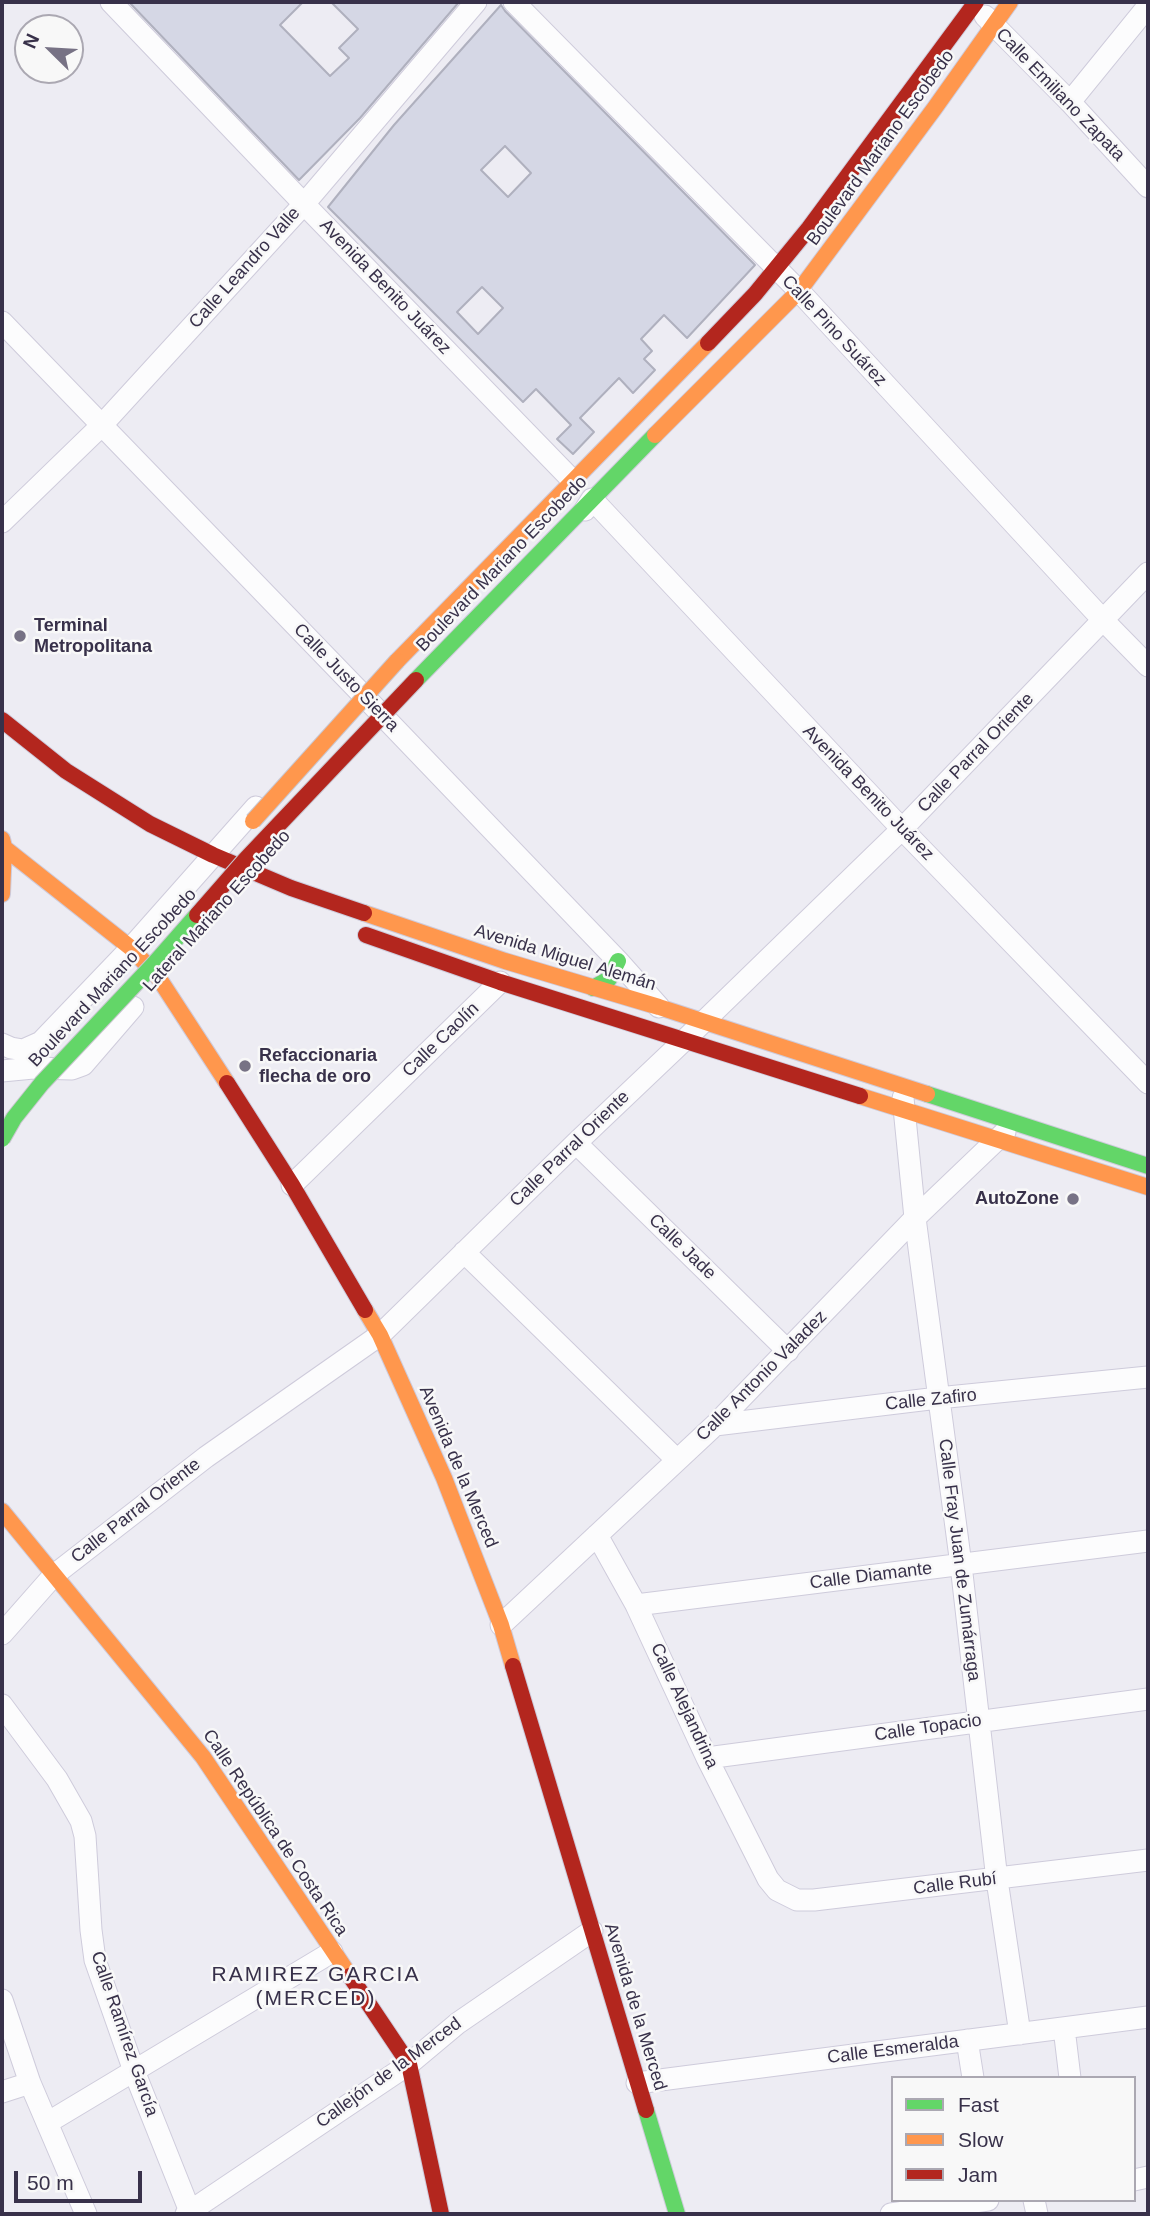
<!DOCTYPE html>
<html>
<head>
<meta charset="utf-8">
<style>
  body { margin:0 }
  #map { position:relative; width:1150px; height:2216px; overflow:hidden; background:#edecf3; font-family:Arial,sans-serif }
  canvas { display:block }
  .frame { position:absolute; inset:0; border:4px solid #38314a; pointer-events:none }
  .legend { position:absolute; left:891px; top:2076px; width:245px; height:126px; box-sizing:border-box; background:#f8f8f8; border:2px solid #aba8b2; margin:0; padding:9px 12px; list-style:none; font-size:21px; color:#38314a }
  .legend li { display:flex; align-items:center; gap:14px; height:35px }
  .legend b { width:35px; border:2px solid #aba8b2 }
  .north { position:absolute; left:14px; top:14px; width:70px; height:70px; box-sizing:border-box; background:#f8f8f8; border:2px solid #aba8b2; border-radius:50%; rotate:294deg; font-size:19px; font-weight:700; line-height:28px; text-align:center; color:#38314a }
  .north::after { content:''; display:block; margin:auto; width:24px; height:32px; background:#777285; clip-path:polygon(50% 0,100% 100%,50% 72%,0 100%) }
  .scale { position:absolute; left:14px; top:2171px; width:128px; height:32px; box-sizing:border-box; border:4px solid #38314a; border-top:0; padding-left:9px; font-size:21px; line-height:24px; white-space:nowrap; color:#38314a; -webkit-text-stroke:5px #f8f8f8; paint-order:stroke }
</style>
</head>
<body>
<div id="map">
<canvas width="1150" height="2216"></canvas>
<div class="frame"></div>
<ul class="legend">
<li><b style="height:9px;background:#63d668"></b>Fast</li>
<li><b style="height:9px;background:#ff974d"></b>Slow</li>
<li><b style="height:9px;background:#b3261e"></b>Jam</li>
</ul>
<div class="north">N</div>
<div class="scale">50 m</div>
</div>
<script>
const context = document.querySelector('canvas').getContext('2d');
context.lineJoin = 'round';
function paint(path, color) { context.fillStyle = color; context.fill(path, 'evenodd'); }
const shape = rows => new Path2D(rows.map(r => 'M' + r).join(''));
function stroke(path, color, width, dash) { context.strokeStyle = color; context.lineWidth = width; context.lineCap = dash ? 'butt' : 'round'; context.setLineDash(dash || []); context.stroke(path); }
function drawText(font, color, halo, rows, align = 'center') {
  context.font = font + ' Arial,sans-serif'; context.lineWidth = 5; context.setLineDash([]); context.textBaseline = 'middle'; context.strokeStyle = halo; context.fillStyle = color; for (const [text, x, y, turn = 0] of rows) {
    context.save(); context.translate(x, y); context.rotate((+turn || 0) * Math.PI / 180); context.textAlign = isNaN(turn) ? turn : align; if (halo) context.strokeText(text, 0, 0); context.fillText(text, 0, 0); context.restore();
  }
}
const building = shape([
  [129,2,303,2,280,25,330,76,349,58,339,48,358,29,331,2,459,2,360,118,299,180,129,2],
  [501,5,505,11,755,265,687,338,664,315,641,339,652,351,644,359,655,370,633,393,619,378,580,418,594,432,573,454,557,439,571,425,536,389,523,402,328,207,394,125,501,5],
  [505,146,531,173,508,197,481,170,505,146],
  [482,287,503,308,478,334,457,312,482,287]
]);
const street = shape([
  [111,2,304,204,573,481],
  [514,2,799,291,1103,620,1148,666],
  [985,16,1070,102,1148,187],
  [1070,102,1148,6],
  [2,322,360,692,618,961,659,1007],
  [585,510,592,499,902,829,1148,1083],
  [2,522,101,426,304,204,476,2],
  [2,1044,11,1048,23,1050,41,1042,131,948,256,807],
  [2,1071,33,1068,72,1069,83,1065,133,1007],
  [903,1098,915,1218,961,1565,997,1880,1020,2034],
  [576,1143,788,1351],
  [292,1185,500,982],
  [464,1252,677,1460],
  [715,1425,938,1398,1148,1377],
  [597,1535,636,1605,707,1758,768,1879,777,1890,797,1900,814,1900,1148,1860],
  [636,1605,1148,1541],
  [501,1625,715,1425,915,1218,1005,1132],
  [2,1634,54,1575,206,1457,380,1335,576,1143,695,1030,902,829,1148,573],
  [2,1705,57,1779,81,1821,85,1836,91,1930,95,1960,134,2071,191,2214],
  [707,1758,1148,1699],
  [2,2000,30,2083,86,2214],
  [1064,2028,1070,2078],
  [967,2040,973,2078],
  [637,2083,1148,2017],
  [2,2092,30,2083],
  [47,2123,332,1952],
  [1134,2180,1148,2177],
  [1034,2200,1037,2214],
  [186,2214,409,2064,458,2023,592,1931],
  [891,2214,988,2200]
]);
const fast = shape([
  [416,680,655,435],
  [593,988,609,979,618,961],
  [927,1094,1148,1166],
  [646,2110,677,2214]
]);
const slow = shape([
  [655,435,799,291,934,109,1010,2],
  [397,661,708,343],
  [2,839,4,847,2,894],
  [2,846,131,948,158,977,227,1083],
  [364,913,505,961,659,1007,927,1094],
  [860,1096,1148,1187],
  [365,1310,380,1335,444,1478,501,1625,513,1666],
  [2,1511,203,1757,350,1976]
]);
const jam = shape([
  [708,343,755,294,809,228,976,2],
  [2,720,66,771,150,824,213,855,291,888,364,913],
  [366,935,500,982,860,1096],
  [227,1083,292,1185,365,1310],
  [513,1666,646,2110],
  [350,1976,409,2064,441,2214]
]);
const fastBridge = shape([
  [2,1139,14,1118,42,1083,154,964,197,915]
]);
const slowBridge = shape([
  [253,821,397,661]
]);
const jamBridge = shape([
  [197,915,246,859,416,680]
]);
const markers = [
  [20,636,7,"#777285"],
  [245,1066,7,"#777285"],
  [1073,1199,7,"#777285"]
];
const streetNames = [
  ["Calle Emiliano Zapata",1060,95,46],
  ["Boulevard Mariano Escobedo",881,148,-54],
  ["Calle Leandro Valle",245,268,-48],
  ["Avenida Benito Juárez",385,287,46],
  ["Calle Pino Suárez",834,331,47],
  ["Boulevard Mariano Escobedo",502,564,-46],
  ["Calle Justo Sierra",346,678,46],
  ["Calle Parral Oriente",976,753,-46],
  ["Avenida Benito Juárez",868,793,46],
  ["Lateral Mariano Escobedo",217,911,-48],
  ["Avenida Miguel Alemán",565,958,17],
  ["Boulevard Mariano Escobedo",113,978,-47],
  ["Calle Caolín",441,1040,-44],
  ["Calle Parral Oriente",570,1149,-44],
  ["Calle Jade",682,1247,44],
  ["Calle Antonio Valadez",762,1376,-45],
  ["Calle Zafiro",931,1400,-6],
  ["Avenida de la Merced",458,1467,67],
  ["Calle Parral Oriente",136,1511,-38],
  ["Calle Fray Juan de Zumárraga",959,1560,83],
  ["Calle Diamante",871,1576,-7],
  ["Calle Alejandrina",684,1706,65],
  ["Calle Topacio",928,1728,-8],
  ["Calle República de Costa Rica",275,1833,56],
  ["Calle Rubí",955,1884,-7],
  ["Avenida de la Merced",635,2007,73],
  ["Calle Ramírez García",124,2034,71],
  ["Calle Esmeralda",893,2050,-7],
  ["Callejón de la Merced",389,2073,-36]
];
const poiNames = [
  ["Terminal",34,626],
  ["Metropolitana",34,647],
  ["Refaccionaria",259,1056],
  ["flecha de oro",259,1077],
  ["AutoZone",1059,1199,"right"]
];
const quarterNames = [
  ["RAMIREZ GARCIA",316,1975],
  ["(MERCED)",316,1999]
];
paint(building, '#d5d7e5');
stroke(building, '#afb0be', 2);
stroke(street, '#cecbdb', 23);
stroke(fast, '#cecbdb', 18);
stroke(slow, '#cecbdb', 18);
stroke(jam, '#cecbdb', 18);
stroke(street, '#fcfcfd', 21);
stroke(fast, '#63d668', 16);
stroke(slow, '#ff974d', 16);
stroke(jam, '#b3261e', 16);
stroke(fastBridge, '#c9c7d0', 18, []);
stroke(slowBridge, '#c9c7d0', 18, []);
stroke(jamBridge, '#c9c7d0', 18, []);
stroke(fastBridge, '#63d668', 16);
stroke(slowBridge, '#ff974d', 16);
stroke(jamBridge, '#b3261e', 16);
for (const [x, y, r, color] of markers) { const dot = new Path2D(); dot.arc(x, y, r, 0, 2 * Math.PI); context.fillStyle = color; context.fill(dot); stroke(dot, '#f8f8f8', 2.5); }
drawText('18px', '#38314a', '#f8f8f8', streetNames);
drawText('bold 18px', '#38314a', '#f8f8f8', poiNames, 'left');
context.letterSpacing = '2px';
drawText('21px', '#38314a', '#f8f8f8', quarterNames);
context.letterSpacing = '0px';
</script>
</body>
</html>
